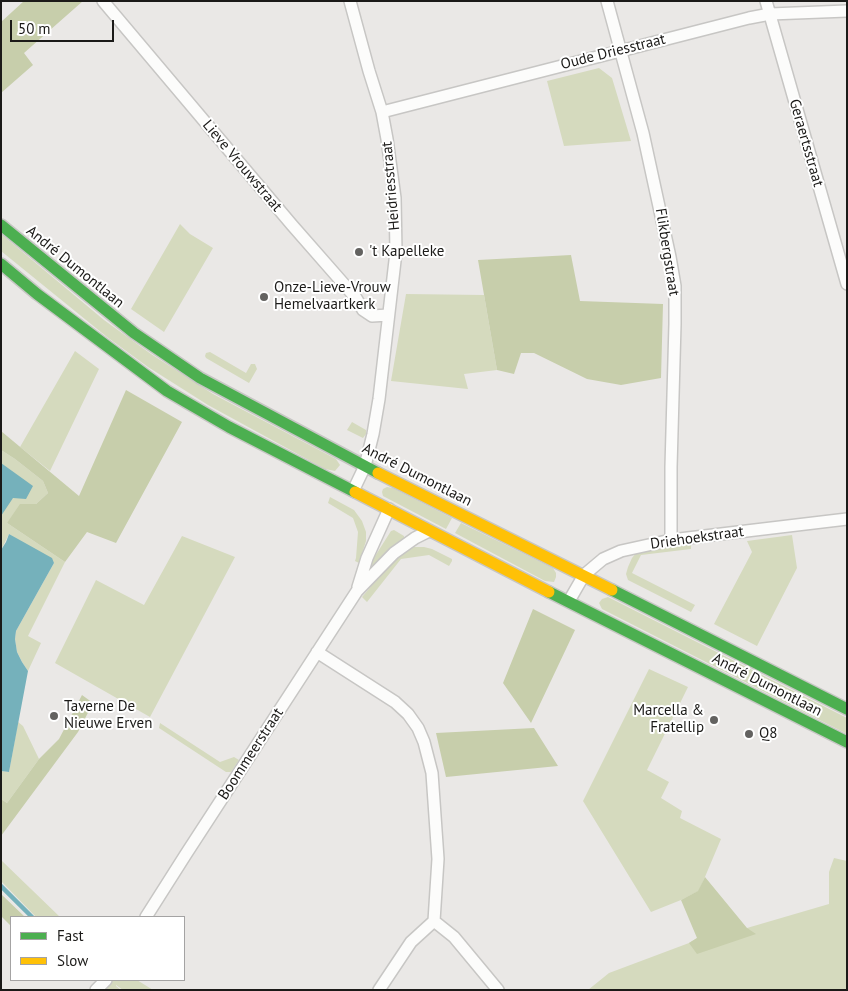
<!DOCTYPE html>
<html>
<head>
<meta charset="utf-8">
<style>
  body { margin:0 }
  #map { position:relative; width:848px; height:991px; overflow:hidden; background:#eae8e6; font-family:"PT Sans",sans-serif }
  canvas { display:block }
  .frame { position:absolute; inset:0; border:2px solid #1b1a18; pointer-events:none }
  .legend { position:absolute; left:10px; top:916px; width:175px; height:65px; box-sizing:border-box; background:#fff; border:1px solid #a4a3a3; margin:0; padding:6px 9px; list-style:none; font-size:15px; color:#1b1a18 }
  .legend li { display:flex; align-items:center; gap:10px; height:25px }
  .legend b { width:25px; border:1px solid #a4a3a3 }
  .scale { position:absolute; left:10px; top:20px; width:104px; height:22px; box-sizing:border-box; border:2px solid #1b1a18; border-top:0; padding-left:6px; font-size:15px; line-height:18px; white-space:nowrap; color:#1b1a18; -webkit-text-stroke:4px #fff; paint-order:stroke }
</style>
</head>
<body>
<div id="map">
<canvas width="848" height="991"></canvas>
<div class="frame"></div>
<ul class="legend">
<li><b style="height:6px;background:#4caf50"></b>Fast</li>
<li><b style="height:6px;background:#ffc107"></b>Slow</li>
</ul>
<div class="scale">50 m</div>
</div>
<script>
const context = document.querySelector('canvas').getContext('2d');
context.lineJoin = 'round';
function paint(path, color) { context.fillStyle = color; context.fill(path, 'evenodd'); }
const shape = rows => new Path2D(rows.map(r => 'M' + r).join(''));
function stroke(path, color, width, dash) { context.strokeStyle = color; context.lineWidth = width; context.lineCap = dash ? 'butt' : 'round'; context.setLineDash(dash || []); context.stroke(path); }
function drawText(font, color, halo, rows, align = 'center') {
  context.font = font + ' "PT Sans",sans-serif'; context.lineWidth = 4; context.setLineDash([]); context.textBaseline = 'middle'; context.strokeStyle = halo; context.fillStyle = color; for (const [text, x, y, turn = 0] of rows) {
    context.save(); context.translate(x, y); context.rotate((+turn || 0) * Math.PI / 180); context.textAlign = isNaN(turn) ? turn : align; if (halo) context.strokeText(text, 0, 0); context.fillText(text, 0, 0); context.restore();
  }
}
const green = shape([
  [599,68,612,78,631,141,564,146,547,81],
  [180,224,190,234,213,248,164,332,131,309],
  [1,234,104,320,151,354,213,394,336,459,340,465,335,471,325,469,208,405,148,367,107,337,1,251],
  [406,294,484,295,497,370,464,374,468,389,391,381],
  [75,351,99,369,50,471,20,447],
  [210,352,246,373,251,364,255,364,257,369,249,383,206,358,205,356,206,353],
  [352,422,366,430,366,434,363,438,347,430],
  [1,450,15,459,43,481,48,493,36,504,7,523,65,562,28,636,41,643,28,671,22,662,17,652,15,639,16,631,54,563,9,534,1,550],
  [387,487,393,488,452,518,446,529,383,496,382,492,383,489],
  [330,497,354,510,362,521,366,532,366,541,359,563,355,561,356,558,358,532,353,518,328,503],
  [461,523,553,568,556,573,556,577,554,582,545,581,455,533],
  [394,530,404,536,404,540,376,567,372,567,370,564,391,531],
  [792,535,797,568,757,646,714,624,752,552,747,541],
  [182,536,235,557,150,717,55,663,96,580,144,605],
  [691,543,691,549,641,555,632,573,695,605,691,612,628,580,626,574,628,567,632,558,637,552,643,549],
  [414,547,424,547,432,549,452,559,452,561,449,566,429,555,401,559,367,602,362,597,384,571,401,554],
  [608,597,847,718,847,734,602,609,599,603,602,599],
  [649,669,688,687,647,770,669,782,661,798,682,811,680,818,721,839,699,891,681,900,651,912,583,801],
  [18,722,23,726,39,759,7,803,1,799,1,771,9,772],
  [160,723,220,762,234,757,239,760,231,772,226,772,159,728],
  [834,858,847,861,847,990,588,990,609,973,689,943,697,938,747,928,829,904,829,872],
  [1,860,60,917,36,917,1,881],
  [112,980,137,980,153,990,123,990,116,985,116,986,121,990,104,990]
]);
const forest = shape([
  [24,1,83,1,24,53,33,65,1,93,1,22],
  [571,255,580,301,663,304,661,378,621,385,587,379,534,353,521,353,514,374,497,370,478,260],
  [126,390,182,422,116,543,87,532,65,562,7,523,20,504,36,504,48,493,43,481,15,459,1,450,1,431,79,496],
  [533,609,575,630,531,723,503,683],
  [82,695,93,703,78,732,1,836,1,799,7,803,39,759,59,739],
  [534,728,558,766,446,777,436,733],
  [705,877,747,928,756,934,697,954,689,943,697,938,681,900,698,891],
  [1,894,25,917,11,917,11,926,1,916]
]);
const water = shape([
  [1,463,33,486,26,499,13,498,1,516],
  [9,534,52,558,54,563,16,631,15,639,17,652,22,662,28,671,9,772,1,771,1,550,6,542]
]);
const stream = shape([
  [1,886,32,917]
]);
const street = shape([
  [103,1,292,225,356,298,363,310,372,316,388,315],
  [350,1,369,71,382,112,387,139,395,198,396,252,379,399,373,434,365,466,353,491],
  [607,1,643,133,670,257,675,286,675,324,671,467,671,540],
  [766,1,847,284],
  [382,112,749,18,770,14,847,11],
  [358,587,367,558,389,509],
  [569,601,584,575,603,559,621,551,671,540,847,519],
  [317,652,395,702,408,714,418,728,424,742,432,773,438,859,434,921,411,942,379,990],
  [146,917,186,854,357,591,394,553,415,538,429,531],
  [434,921,454,937,498,990],
  [96,990,106,980]
]);
const fast = shape([
  [1,225,134,333,200,378,378,473],
  [1,264,37,294,167,391,229,427,355,492],
  [612,590,847,709],
  [549,592,847,742]
]);
const slow = shape([
  [378,473,612,590],
  [355,492,549,592]
]);
const markers = [
  [359,252,5,"#636260"],
  [264,297,5,"#636260"],
  [54,716,5,"#636260"],
  [714,720,5,"#636260"],
  [749,734,5,"#636260"]
];
const streetNames = [
  ["Oude Driesstraat",613,52,-14],
  ["Geraertsstraat",806,143,74],
  ["Lieve Vrouwstraat",242,166,50],
  ["Heidriesstraat",391,186,-95],
  ["Flikbergstraat",667,252,81],
  ["André Dumontlaan",75,267,39],
  ["André Dumontlaan",417,475,27],
  ["Driehoekstraat",697,538,-8],
  ["André Dumontlaan",767,685,27],
  ["Boommeerstraat",251,754,-57]
];
const poiNames = [
  ["'t Kapelleke",369,252],
  ["Onze-Lieve-Vrouw",274,288],
  ["Hemelvaartkerk",274,305],
  ["Taverne De",64,707],
  ["Nieuwe Erven",64,724],
  ["Marcella &",704,711,"right"],
  ["Fratellip",704,728,"right"],
  ["Q8",759,734]
];
paint(green, '#d5dabe');
paint(forest, '#c7ceab');
paint(water, '#75b1bb');
stroke(stream, '#75b1bb', 4.5);
stroke(street, '#c7c6c4', 14);
stroke(fast, '#c7c6c4', 14);
stroke(slow, '#c7c6c4', 14);
stroke(street, '#fcfcfb', 11);
stroke(fast, '#4caf50', 11);
stroke(slow, '#ffc107', 11);
for (const [x, y, r, color] of markers) { const dot = new Path2D(); dot.arc(x, y, r, 0, 2 * Math.PI); context.fillStyle = color; context.fill(dot); stroke(dot, '#fff', 2); }
drawText('15px', '#1b1a18', '#fff', streetNames);
drawText('15px', '#1b1a18', '#fff', poiNames, 'left');
</script>
</body>
</html>
